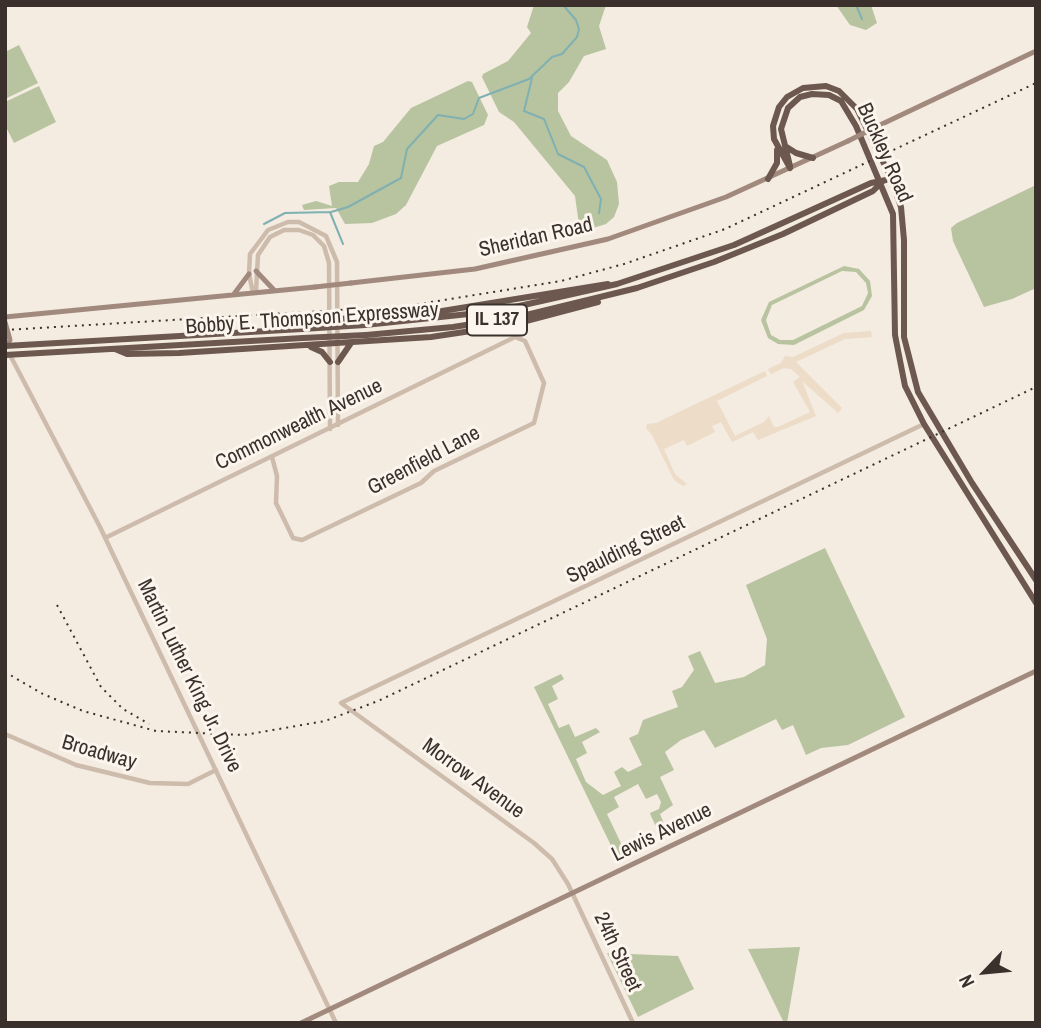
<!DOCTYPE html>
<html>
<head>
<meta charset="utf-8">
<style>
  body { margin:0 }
  #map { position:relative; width:1041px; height:1028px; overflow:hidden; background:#f4ebe1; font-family:"Archivo Narrow",sans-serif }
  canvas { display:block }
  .frame { position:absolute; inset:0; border:7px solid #3b302b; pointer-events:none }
  .north { position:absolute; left:950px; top:937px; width:70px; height:70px; -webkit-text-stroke:5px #fbf5ee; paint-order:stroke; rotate:244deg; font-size:19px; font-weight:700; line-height:28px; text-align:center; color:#3b302b }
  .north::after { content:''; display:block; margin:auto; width:24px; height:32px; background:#3b302b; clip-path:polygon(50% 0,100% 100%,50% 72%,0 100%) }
</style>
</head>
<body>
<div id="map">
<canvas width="1041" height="1028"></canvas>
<div class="frame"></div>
<div class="north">N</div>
</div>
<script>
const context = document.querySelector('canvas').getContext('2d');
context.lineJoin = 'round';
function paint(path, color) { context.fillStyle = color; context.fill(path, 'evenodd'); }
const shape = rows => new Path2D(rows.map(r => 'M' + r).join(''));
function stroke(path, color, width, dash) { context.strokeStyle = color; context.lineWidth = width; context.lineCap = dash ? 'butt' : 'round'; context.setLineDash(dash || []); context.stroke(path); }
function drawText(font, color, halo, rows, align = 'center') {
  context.font = font + ' "Archivo Narrow",sans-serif'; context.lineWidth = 6; context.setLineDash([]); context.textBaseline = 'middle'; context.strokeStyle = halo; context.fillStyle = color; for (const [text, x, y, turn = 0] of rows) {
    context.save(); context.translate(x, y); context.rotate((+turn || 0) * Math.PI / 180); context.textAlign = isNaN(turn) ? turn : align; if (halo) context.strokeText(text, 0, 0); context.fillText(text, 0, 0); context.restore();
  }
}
const green = shape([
  [534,5,606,5,599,26,606,49,584,56,569,82,558,93,558,111,571,136,607,160,617,182,619,204,614,217,606,224,580,232,575,196,514,122,499,112,482,77,483,74,508,61,531,33,527,27],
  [836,5,871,5,877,23,866,30,850,25],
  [19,45,38,83,5,99,5,52],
  [468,81,472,82,488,115,484,125,437,146,406,205,396,214,372,223,345,224,336,208,304,210,302,205,316,201,332,206,329,186,339,182,358,182,369,164,374,146,383,142,411,108],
  [39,86,56,122,14,143,5,125,5,102],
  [1036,185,1036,288,1012,299,984,307,953,241,951,228,957,223],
  [844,266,859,269,870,281,872,296,864,310,794,345,778,344,768,338,761,320,769,302],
  [842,271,856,272,866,283,868,293,862,306,793,340,780,340,771,335,766,320,772,305],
  [825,548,905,717,848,745,821,748,806,755,793,725,782,730,776,719,715,748,704,730,681,740,665,752,674,770,660,777,673,805,660,814,667,831,660,835,651,816,650,813,659,809,661,802,657,794,646,799,638,784,614,797,619,807,607,814,628,858,619,862,534,687,561,674,564,679,552,686,558,699,548,704,559,728,569,724,575,737,596,728,600,732,582,742,587,753,576,759,586,782,603,795,621,786,614,772,622,767,628,772,642,765,629,738,638,734,643,720,678,707,672,691,682,687,694,670,688,656,700,651,715,683,744,677,765,665,767,639,746,585],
  [800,947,787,1023,784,1023,748,949],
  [607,953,678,956,694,989,638,1017]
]);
const plaza = shape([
  [871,331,872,337,845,339,796,362,842,408,838,413,802,381,816,416,758,440,753,432,732,442,721,422,712,426,715,432,687,446,684,440,664,449,675,474,687,484,683,486,674,480,652,435,646,428,647,424,656,423,765,371,767,376,717,401,735,436,764,422,769,416,774,427,778,427,810,412,793,382,800,377,791,369,784,368,771,374,768,369,781,363,785,356,793,357,844,333]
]);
const stream = shape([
  [856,5,862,19],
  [532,78,524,111,544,119,558,154,584,167,601,199,599,213],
  [330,212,343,244],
  [264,224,285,213,331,212,348,207,401,178,407,149,438,115,464,119,473,114,479,98,529,79,552,57,562,54,577,37,579,29,576,20,563,5]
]);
const tertiary = shape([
  [256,292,258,255,270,237,284,230,299,230,313,235,324,246,329,263,330,429],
  [253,293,249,274,250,254,268,230,288,222,299,222,326,236,337,262,338,425],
  [10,355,100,527,336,1023],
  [105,538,515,337,525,341,544,383,534,423,434,471,421,483,302,540,293,538,276,503,277,476,272,457],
  [5,734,76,765,150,783,188,784,216,770],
  [633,1023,568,884,552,859,534,843,341,703,924,424]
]);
const secondary = shape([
  [880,125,1036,51],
  [256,271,274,290],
  [351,283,475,269,608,239,726,197,848,141],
  [234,294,249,274],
  [5,317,315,287],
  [5,322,10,340,7,346],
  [301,1023,1036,671]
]);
const trunk = shape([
  [785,146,796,153,813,158],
  [790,166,781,129,788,108,800,97,812,94,829,95,841,101,856,126,893,214,895,335,905,386,924,424,1036,603],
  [790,168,774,139,773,126,779,107,787,97,803,88,826,86,839,91,857,109,891,178,901,207,904,240,904,337,918,392,972,483,1036,580],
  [768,179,777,163,777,150],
  [338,319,436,312,608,284],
  [365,325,497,311,617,284,734,245,871,183,886,180],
  [366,335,453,327,518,317,637,288,714,262,783,234,873,191,882,182],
  [5,346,302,329],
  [311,347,322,352,330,362],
  [115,349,127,354,179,353,431,337,511,325,598,302],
  [5,355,303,338],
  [338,362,351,343]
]);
const rail = shape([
  [5,330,407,306,561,281,624,264,725,229,1036,83],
  [57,605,101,687,123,709,149,724],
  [5,672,43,694,83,711,156,731,244,735,325,721,378,701,1036,387]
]);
const secondaryBridge = shape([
  [848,141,880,125],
  [315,287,351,283]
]);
const trunkBridge = shape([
  [302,329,365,325],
  [303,338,366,335]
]);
const shields = [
  [497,320,60]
];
const shieldNames = [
  ["IL 137",497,320]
];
const streetNames = [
  ["Buckley Road",884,153,66],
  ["Sheridan Road",536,238,-13],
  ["Bobby E. Thompson Expressway",312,319,-4],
  ["Commonwealth Avenue",299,425,-26],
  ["Greenfield Lane",424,461,-28],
  ["Spaulding Street",626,550,-26],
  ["Martin Luther King Jr. Drive",189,676,64],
  ["Broadway",99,753,16],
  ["Morrow Avenue",473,779,36],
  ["Lewis Avenue",662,833,-26],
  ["24th Street",617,952,65]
];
paint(green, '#b8c4a0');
paint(plaza, '#ecdcc8');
stroke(stream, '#7fb0b2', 2);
stroke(tertiary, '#cdbbac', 4.5);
stroke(secondary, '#a18a7d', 5);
stroke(trunk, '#6c584f', 6);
stroke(rail, '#3b302b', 2, [2, 5]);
stroke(secondaryBridge, '#a18a7d', 5);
stroke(trunkBridge, '#6c584f', 6);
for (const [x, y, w] of shields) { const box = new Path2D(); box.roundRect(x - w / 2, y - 15.5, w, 31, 5); context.fillStyle = '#fbf5ee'; context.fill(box); stroke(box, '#3b302b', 2); }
drawText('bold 19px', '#3b302b', null, shieldNames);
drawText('21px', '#3b302b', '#fbf5ee', streetNames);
</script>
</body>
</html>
